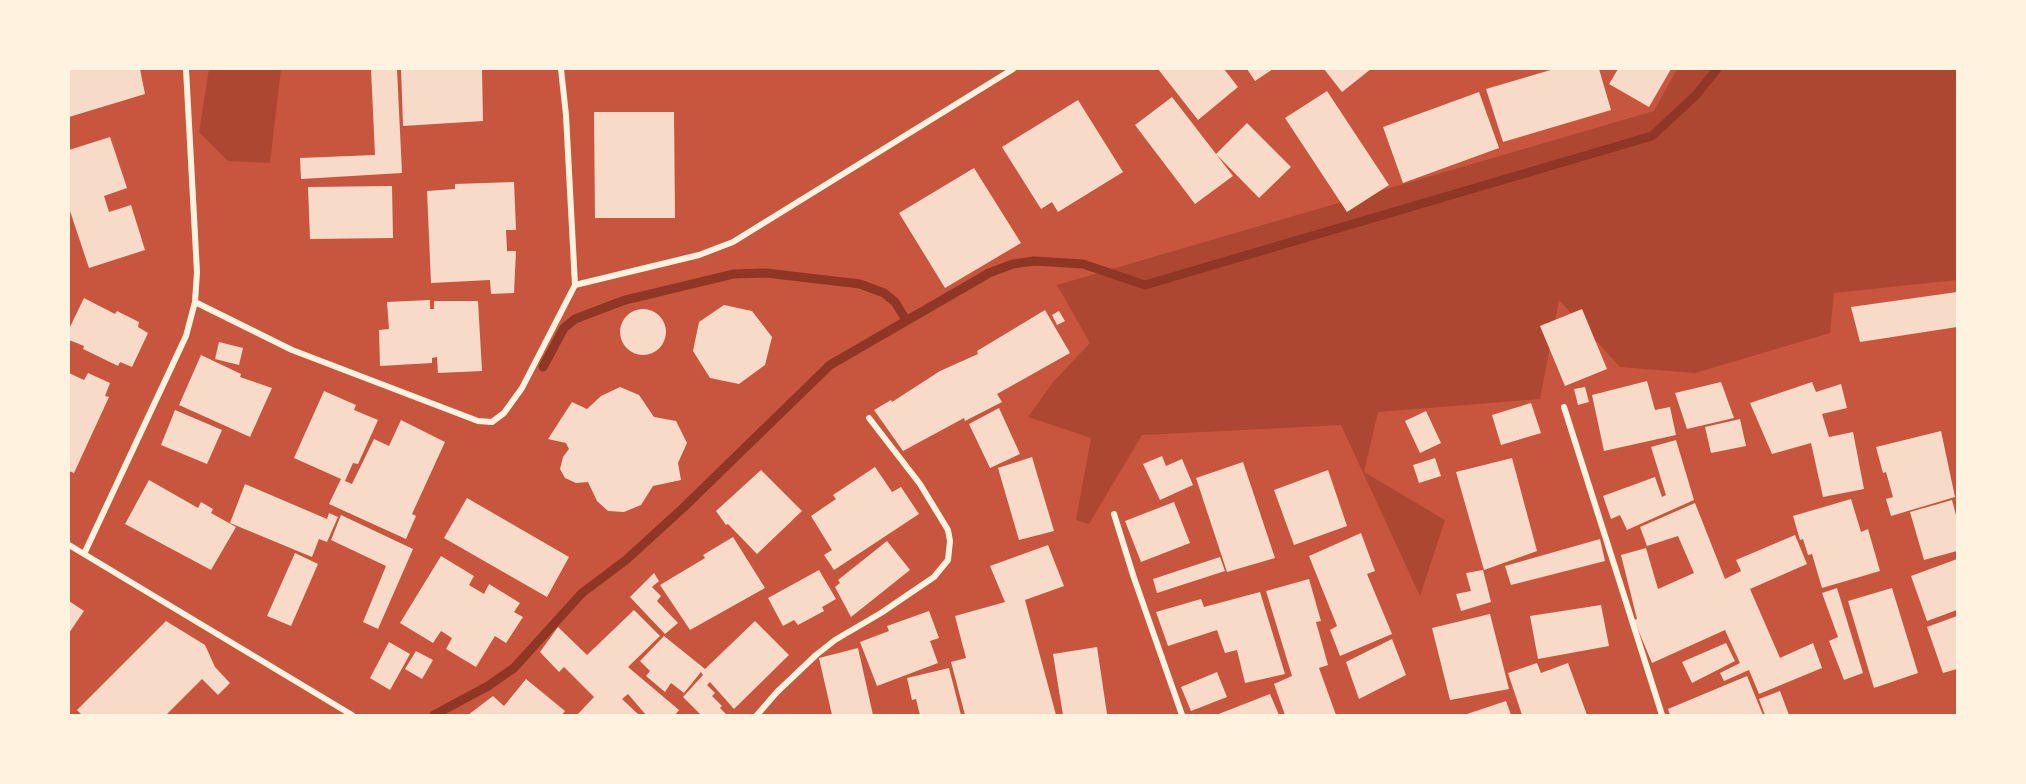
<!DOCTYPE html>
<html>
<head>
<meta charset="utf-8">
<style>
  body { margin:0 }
  #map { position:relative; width:2026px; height:784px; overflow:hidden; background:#c8553d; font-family:Lato,sans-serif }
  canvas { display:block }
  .frame { position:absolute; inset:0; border:70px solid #fff3e0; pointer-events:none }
</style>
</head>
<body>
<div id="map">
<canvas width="2026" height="784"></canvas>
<div class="frame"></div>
</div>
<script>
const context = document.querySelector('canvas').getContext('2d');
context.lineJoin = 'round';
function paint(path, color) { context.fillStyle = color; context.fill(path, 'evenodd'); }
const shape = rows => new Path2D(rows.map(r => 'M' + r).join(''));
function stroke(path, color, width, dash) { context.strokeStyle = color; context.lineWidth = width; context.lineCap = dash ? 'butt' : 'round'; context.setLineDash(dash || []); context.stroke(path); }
const green = shape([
  [209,69,281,69,270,163,228,161,199,132],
  [1677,69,1957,69,1957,280,1834,293,1830,333,1695,373,1620,367,1559,300,1540,399,1378,412,1364,472,1445,520,1420,596,1341,425,1142,435,1089,524,1076,520,1091,438,1028,417,1053,382,1090,343,1057,285,1654,111]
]);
const stream = shape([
  [543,367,564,328,575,319,625,300,733,274,766,273,860,284,884,293,895,302,906,320],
  [434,715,488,686,514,668,582,593,626,560,683,508,830,365,989,273,1013,264,1034,261,1083,264,1145,285,1652,136,1696,95,1717,69]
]);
const building = shape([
  [69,69,140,69,145,94,69,117],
  [371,69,397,69,402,173,301,179,300,158,375,155],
  [401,69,482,69,483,121,403,126],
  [1158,69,1224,69,1238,87,1198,120],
  [1247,69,1273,69,1255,81],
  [1324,69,1371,69,1342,92],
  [1554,69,1599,69,1611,110,1503,142,1486,89],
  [1618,69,1671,69,1649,107,1609,84],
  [1327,91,1389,185,1347,212,1285,118],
  [1479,92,1499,148,1403,183,1383,127],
  [1172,97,1233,176,1195,204,1135,125],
  [1078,100,1123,172,1058,212,1052,202,1041,209,1002,147],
  [594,112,674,112,675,218,595,218],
  [1247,123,1291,167,1259,198,1216,154],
  [110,137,127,188,104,196,109,212,131,205,145,250,89,268,69,208,69,150],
  [974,168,1021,243,945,288,899,213],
  [514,182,516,230,506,230,507,251,516,251,514,293,491,294,490,280,431,283,427,191,455,189,455,184],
  [392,186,393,238,310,239,308,187],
  [1957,292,1957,327,1860,342,1851,307],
  [84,298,115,314,117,311,139,322,138,327,148,333,132,367,120,362,118,366,83,349,84,346,69,340,69,329],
  [430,300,430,309,434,309,434,301,478,301,482,371,438,373,437,357,432,358,432,363,380,366,379,330,389,329,387,302],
  [724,305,752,311,772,337,765,365,739,384,710,378,693,351,699,322],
  [1582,309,1607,369,1565,386,1540,326],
  '620 332a23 23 0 1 1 46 0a23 23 0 1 1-46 0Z',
  [1045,310,1070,353,997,394,1002,402,965,421,964,418,903,451,874,410,891,400,892,402,940,371,978,354,977,351],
  [1059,311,1065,321,1057,325,1052,315],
  [219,342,243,348,239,365,215,359],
  [201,355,241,374,240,377,272,388,250,437,179,405],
  [69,373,84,380,88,373,110,383,105,396,109,397,74,473,69,471],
  [1647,381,1655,410,1670,407,1676,435,1604,451,1592,395],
  [1721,382,1734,418,1687,429,1675,393],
  [1812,382,1816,392,1841,384,1847,408,1822,414,1829,437,1853,432,1864,489,1823,497,1811,443,1772,454,1750,403],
  [620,387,639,395,654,417,676,421,687,443,678,463,681,480,653,486,641,505,624,512,608,511,597,501,588,482,576,483,565,478,560,469,563,457,569,449,566,443,548,439,572,402,587,409,601,396],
  [1585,387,1589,402,1578,405,1574,389],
  [324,391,356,405,354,410,378,420,358,464,353,463,345,481,352,484,374,439,389,446,401,420,445,442,412,514,416,516,406,539,329,504,341,479,294,458],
  [1531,403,1541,433,1501,445,1492,415],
  [999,408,1020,454,990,468,969,424],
  [175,410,222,430,207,464,161,445],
  [1426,411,1441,443,1420,453,1405,421],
  [1740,419,1746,446,1711,453,1705,427],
  [1941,431,1955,497,1891,516,1886,499,1893,497,1886,472,1883,473,1876,447],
  [1676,440,1694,500,1627,530,1620,515,1611,519,1603,496,1655,477,1662,497,1666,495,1651,447],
  [1162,456,1166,466,1182,459,1193,485,1160,500,1143,464],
  [1032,457,1054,531,1019,540,998,468],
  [1435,458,1441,476,1419,483,1413,465],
  [1512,458,1537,551,1484,570,1456,472],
  [1243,462,1275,558,1227,572,1196,478],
  [875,467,892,492,901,487,919,514,834,570,824,555,832,550,811,516,836,499,833,495],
  [761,470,802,511,757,554,728,524,726,525,716,511],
  [1328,470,1347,526,1294,545,1274,490],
  [149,480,198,508,201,502,213,509,211,513,236,527,211,570,125,524],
  [245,484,327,519,329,513,338,517,327,542,319,539,312,557,230,523],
  [467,498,569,557,547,597,444,538],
  [1851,499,1861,532,1868,529,1880,571,1822,588,1812,554,1808,555,1803,539,1800,540,1793,516],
  [1952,500,1957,519,1957,551,1924,560,1910,512],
  [1174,502,1190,543,1141,562,1125,521],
  [1695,503,1725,579,1741,571,1736,560,1795,535,1807,564,1750,589,1780,658,1813,643,1822,668,1759,694,1749,670,1724,681,1720,673,1740,663,1725,630,1652,663,1634,620,1637,619,1621,555,1646,548,1658,589,1694,573,1678,536,1647,546,1640,527],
  [341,515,413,549,378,629,363,622,386,566,331,540],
  [1361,533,1375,571,1367,574,1392,634,1340,656,1330,630,1337,626,1309,556],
  [733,537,765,588,690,630,660,585,705,558,703,555],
  [1600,539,1605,561,1511,585,1505,566],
  [887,541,910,570,851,617,835,587,840,583,838,580],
  [1048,545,1064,586,1025,600,1056,715,965,715,951,662,966,658,955,616,1005,602,990,566],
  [295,553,318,564,291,626,267,616],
  [441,556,474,576,469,585,484,594,489,584,520,603,514,612,523,617,506,643,495,636,476,667,446,649,452,638,441,631,433,643,400,623],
  [1220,557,1225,571,1157,593,1153,579],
  [1957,559,1957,610,1927,621,1911,576],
  [819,570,836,599,822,607,824,611,798,625,794,620,783,626,768,598],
  [1483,570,1491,602,1461,611,1456,594,1471,591,1466,573],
  [654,573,659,581,652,587,661,596,657,601,678,623,665,634,630,597],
  [1309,579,1321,621,1316,622,1328,665,1319,668,1336,715,1285,715,1274,684,1292,676,1266,591],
  [1837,588,1863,673,1844,680,1829,641,1838,637,1822,593],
  [1892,588,1918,673,1874,688,1848,601],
  [1260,592,1285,674,1245,683,1237,650,1225,653,1217,630,1168,646,1156,612,1201,599,1204,607],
  [69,601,84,611,69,633],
  [1601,605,1609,646,1538,659,1530,616],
  [634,610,660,636,628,667,679,710,675,715,646,715,628,694,622,699,639,715,577,715,594,697,564,667,559,672,540,652,558,627,587,655],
  [929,611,939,638,930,641,938,663,877,686,860,642,889,631,887,626],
  [1490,614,1509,689,1450,700,1432,628],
  [1957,616,1957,669,1943,673,1927,627],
  [166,621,205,645,215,667,230,683,218,695,202,679,166,715,82,715,77,710],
  [755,621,789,655,734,709,710,682,707,685,715,693,712,696,722,706,720,708,727,715,701,715,683,697,703,675,701,672,684,693,671,683,665,692,646,676,650,671,640,661,664,636,705,669],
  [1392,639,1406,675,1359,699,1346,662],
  [389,642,410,654,390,690,370,678],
  [1726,643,1735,661,1692,683,1682,662],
  [1097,647,1107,714,1063,715,1053,654],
  [858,648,873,715,832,715,819,658],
  [416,651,433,660,422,679,405,669],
  [1537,663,1541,673,1568,663,1587,715,1522,715,1508,673],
  [949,668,961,715,920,715,916,699,912,700,907,678],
  [1217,672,1227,697,1191,711,1181,687],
  [1747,676,1763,715,1670,715,1668,709],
  [526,679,565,711,562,715,468,715,493,696,504,706],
  [1780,691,1789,715,1765,715,1759,699],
  [1270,694,1279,715,1216,715],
  [1506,701,1511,715,1464,715]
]);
const minor = shape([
  [561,69,566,115,575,285],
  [195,302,292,350,478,421,492,422,504,413,522,388,575,285,699,255,733,242,1013,69],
  [1564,407,1662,715],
  [1114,514,1134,578,1182,715],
  [69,545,352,715],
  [84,554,186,336,195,302,197,272,186,69],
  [757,715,777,692,816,655,835,640,881,613,934,577,948,560,950,541,948,530,920,484,869,418]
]);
paint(green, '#ae4732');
stroke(stream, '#8f3625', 9);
paint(building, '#f7dbc8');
stroke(minor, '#fff3e0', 6);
</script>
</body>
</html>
